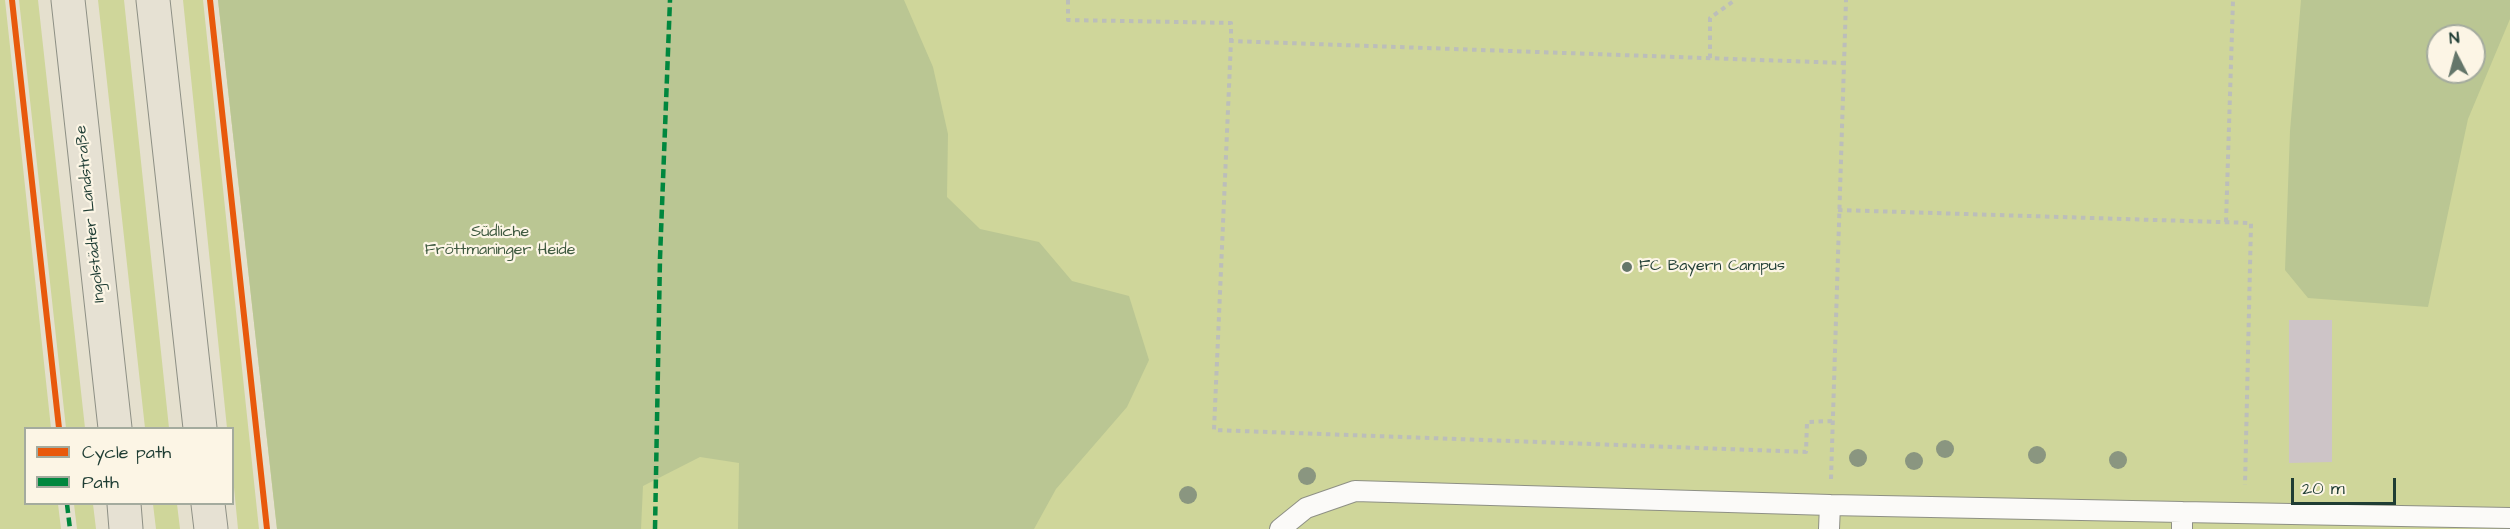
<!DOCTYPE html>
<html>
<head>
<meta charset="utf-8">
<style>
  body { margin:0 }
  #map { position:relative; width:2510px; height:529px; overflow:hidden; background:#e5e0ce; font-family:"Architects Daughter",sans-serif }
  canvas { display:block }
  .legend { position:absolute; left:24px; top:427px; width:210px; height:78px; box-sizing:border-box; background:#fcf5e5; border:2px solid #a4ab9e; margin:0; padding:8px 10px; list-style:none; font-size:18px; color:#1f3d34 }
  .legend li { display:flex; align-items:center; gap:12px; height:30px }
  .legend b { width:30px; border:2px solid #a4ab9e }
  .north { position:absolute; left:2426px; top:24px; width:60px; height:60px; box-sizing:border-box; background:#fcf5e5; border:2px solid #a4ab9e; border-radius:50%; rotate:354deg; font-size:16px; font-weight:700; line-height:24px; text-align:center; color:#1f3d34 }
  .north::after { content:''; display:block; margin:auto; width:21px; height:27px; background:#64766a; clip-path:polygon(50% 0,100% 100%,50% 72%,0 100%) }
  .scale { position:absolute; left:2291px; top:478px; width:105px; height:27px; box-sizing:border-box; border:3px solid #1f3d34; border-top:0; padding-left:8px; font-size:18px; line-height:21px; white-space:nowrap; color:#1f3d34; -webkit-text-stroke:4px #fcf5e5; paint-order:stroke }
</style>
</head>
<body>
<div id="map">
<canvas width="2510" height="529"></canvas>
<ul class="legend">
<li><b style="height:8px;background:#e8590c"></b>Cycle path</li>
<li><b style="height:8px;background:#00873e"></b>Path</li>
</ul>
<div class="north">N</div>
<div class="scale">20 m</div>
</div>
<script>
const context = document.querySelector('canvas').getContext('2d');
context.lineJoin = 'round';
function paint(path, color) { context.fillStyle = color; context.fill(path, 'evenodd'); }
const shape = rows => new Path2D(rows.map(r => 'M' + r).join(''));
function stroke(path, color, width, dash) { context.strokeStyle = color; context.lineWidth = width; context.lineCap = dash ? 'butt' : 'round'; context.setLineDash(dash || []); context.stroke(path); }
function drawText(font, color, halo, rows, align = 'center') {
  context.font = font + ' "Architects Daughter",sans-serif'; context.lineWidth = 4.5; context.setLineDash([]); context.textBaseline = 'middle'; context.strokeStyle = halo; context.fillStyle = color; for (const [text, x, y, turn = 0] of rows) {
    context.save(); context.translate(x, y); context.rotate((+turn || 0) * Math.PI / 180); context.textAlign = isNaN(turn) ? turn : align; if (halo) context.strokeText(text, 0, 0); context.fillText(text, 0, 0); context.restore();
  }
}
const green = shape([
  [0,0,5,0,51,428,26,428,26,504,58,504,61,529,0,529],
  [19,0,38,0,85,428,66,428],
  [98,0,124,0,169,428,145,428],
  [183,0,203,0,259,529,238,529,233,477,232,428,227,428],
  [218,0,2510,0,2510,529,277,529],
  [2438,36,2474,36,2474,72,2438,72],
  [74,504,93,504,96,529,77,529],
  [153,504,177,504,180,529,156,529]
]);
const forest = shape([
  [218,0,904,0,933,67,948,134,947,197,980,229,1039,242,1072,281,1129,296,1149,360,1127,407,1056,489,1034,529,738,529,739,463,700,457,643,486,641,529,277,529],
  [2301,0,2510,0,2510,19,2468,119,2428,307,2308,298,2285,270,2290,131],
  [2438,36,2474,36,2474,72,2438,72]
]);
const building = shape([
  [2289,320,2332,320,2332,462,2289,463]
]);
const path = shape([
  [1068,0,1068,20,1231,23,1231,41],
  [1710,58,1710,18,1735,0],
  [1838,210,2251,223,2245,485],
  [2226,222,2233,0],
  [1832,421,1807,422,1806,452,1214,430,1231,41,1844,63],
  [1831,479,1846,0]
]);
const service = shape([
  [2182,512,2510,518],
  [1280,529,1306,508,1355,491,1830,505,2182,512,2182,529],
  [1829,529,1830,505]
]);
const primary = shape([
  [68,0,115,428],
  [153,0,200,428],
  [124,504,126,529],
  [208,504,211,529]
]);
const quiet = shape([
  [67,504,70,529],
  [655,529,660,258,670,0]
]);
const cycleway = shape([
  [12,0,59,428],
  [210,0,267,529]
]);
const trees = [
  [1945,449],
  [2037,455],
  [1858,458],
  [2118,460],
  [1914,461],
  [1307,476],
  [1188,495]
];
const markers = [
  [1627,267,6,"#64766a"]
];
const streetNames = [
  ["Ingolstädter Landstraße",91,214,-96]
];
const parkNames = [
  ["Südliche",500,233],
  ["Fröttmaninger Heide",500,251]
];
const poiNames = [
  ["FC Bayern Campus",1639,267]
];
paint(green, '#cfd69a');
paint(forest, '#bac693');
paint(building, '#cdc4c7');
stroke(service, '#8e9085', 22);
stroke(primary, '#8e9085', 35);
stroke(path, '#bcbeba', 4, [4.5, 4.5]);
stroke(service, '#fbfaf8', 20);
stroke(primary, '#e6e1d3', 33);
stroke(quiet, '#00873e', 4.5, [9, 4.5]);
stroke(cycleway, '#e8590c', 6);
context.fillStyle = '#8a9680';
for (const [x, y] of trees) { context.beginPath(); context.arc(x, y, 9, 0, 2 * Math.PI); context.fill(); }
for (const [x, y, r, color] of markers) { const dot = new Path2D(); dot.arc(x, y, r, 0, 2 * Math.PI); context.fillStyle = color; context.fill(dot); stroke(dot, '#fcf5e5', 2); }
drawText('16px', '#1f3d34', '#fcf5e5', streetNames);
drawText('16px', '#3f5a40', '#fcf5e5', parkNames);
drawText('16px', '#1f3d34', '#fcf5e5', poiNames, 'left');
</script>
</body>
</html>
